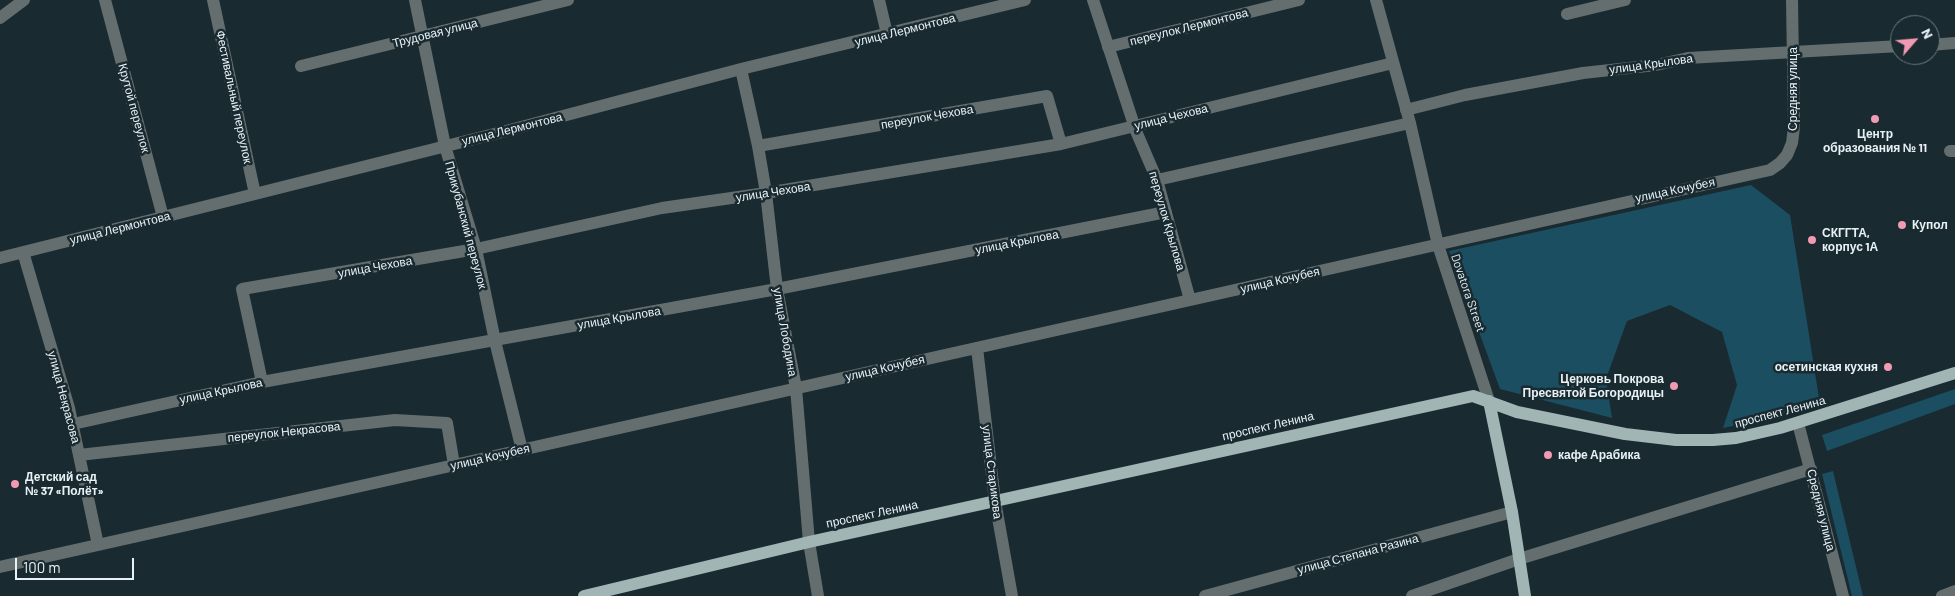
<!DOCTYPE html>
<html>
<head>
<meta charset="utf-8">
<style>
  body { margin:0 }
  #map { position:relative; width:1955px; height:596px; overflow:hidden; background:#192a30; font-family:Barlow,sans-serif }
  canvas { display:block }
  .north { position:absolute; left:1890px; top:15px; width:50px; height:50px; box-sizing:border-box; background:#192a30; border:1px solid #6c7a7f; border-radius:50%; rotate:63deg; font-size:14px; font-weight:700; line-height:20px; text-align:center; color:#e8f2f6 }
  .north::after { content:''; display:block; margin:auto; width:18px; height:22px; background:#f19ab3; clip-path:polygon(50% 0,100% 100%,50% 72%,0 100%) }
  .scale { position:absolute; left:15px; top:558px; width:119px; height:22px; box-sizing:border-box; border:2px solid #e8f2f6; border-top:0; padding-left:6px; font-size:15px; line-height:18px; white-space:nowrap; color:#e8f2f6; -webkit-text-stroke:4px #192a30; paint-order:stroke }
</style>
</head>
<body>
<div id="map">
<canvas width="1955" height="596"></canvas>
<div class="north">N</div>
<div class="scale">100 m</div>
</div>
<script>
const context = document.querySelector('canvas').getContext('2d');
context.lineJoin = 'round';
function paint(path, color) { context.fillStyle = color; context.fill(path, 'evenodd'); }
const shape = rows => new Path2D(rows.map(r => 'M' + r).join(''));
function stroke(path, color, width, dash) { context.strokeStyle = color; context.lineWidth = width; context.lineCap = dash ? 'butt' : 'round'; context.setLineDash(dash || []); context.stroke(path); }
function drawText(font, color, halo, rows, align = 'center') {
  context.font = font + ' Barlow,sans-serif'; context.lineWidth = 5; context.setLineDash([]); context.textBaseline = 'middle'; context.strokeStyle = halo; context.fillStyle = color; for (const [text, x, y, turn = 0] of rows) {
    context.save(); context.translate(x, y); context.rotate((+turn || 0) * Math.PI / 180); context.textAlign = isNaN(turn) ? turn : align; if (halo) context.strokeText(text, 0, 0); context.fillText(text, 0, 0); context.restore();
  }
}
const green = shape([
  [1751,185,1790,215,1820,404,1767,419,1723,428,1737,385,1722,332,1670,305,1627,321,1606,379,1612,418,1500,389,1449,251],
  [1955,389,1955,404,1827,451,1822,435],
  [1833,471,1863,596,1852,596,1822,474]
]);
const minor = shape([
  [105,0,163,217],
  [213,0,255,194],
  [415,0,445,146,476,249,495,341,522,450],
  [879,0,887,34],
  [1093,0,1136,131,1157,180,1190,300],
  [1376,0,1410,123,1438,245,1489,401],
  [1567,14,1625,0],
  [0,18,24,0],
  [1930,45,1955,43],
  [1108,47,1299,0],
  [301,66,568,0],
  [741,69,758,146,766,193,777,289,796,388,809,542,818,596],
  [1406,110,1465,95,1583,73,1656,65,1688,58,1900,46],
  [758,146,1047,96,1061,144],
  [1950,151,1955,151],
  [1157,180,1410,123],
  [23,252,69,408,98,545],
  [0,258,506,131,741,69,1025,0],
  [977,348,995,501,1012,596],
  [262,382,242,289,476,249,662,208,766,193,1061,144,1393,63],
  [1798,423,1843,596],
  [73,424,262,382,777,289,1166,212],
  [79,455,395,420,447,423,454,465],
  [0,567,1770,170,1780,163,1787,155,1792,143,1794,127,1792,0],
  [1205,596,1512,512],
  [1412,596,1519,559,1811,469],
  [1942,596,1955,591]
]);
const major = shape([
  [1489,401,1512,512,1525,596],
  [584,596,809,542,1473,396,1517,412,1625,434,1676,440,1713,440,1736,438,1780,428,1955,373]
]);
const markers = [
  [1875,119,5,"#f19ab3"],
  [1902,225,5,"#f19ab3"],
  [1812,240,5,"#f19ab3"],
  [1888,367,5,"#f19ab3"],
  [1674,386,5,"#f19ab3"],
  [1548,455,5,"#f19ab3"],
  [15,484,5,"#f19ab3"]
];
const streetNames = [
  ["переулок Лермонтова",1189,27,-14],
  ["улица Лермонтова",905,30,-14],
  ["Трудовая улица",435,33,-14],
  ["улица Крылова",1651,64,-8],
  ["Средняя улица",1793,89,-90],
  ["Фестивальный переулок",234,97,78],
  ["Крутой переулок",134,108,75],
  ["переулок Чехова",927,117,-10],
  ["улица Чехова",1171,117,-14],
  ["улица Лермонтова",512,129,-14],
  ["улица Кочубея",1675,190,-12],
  ["улица Чехова",773,192,-9],
  ["переулок Крылова",1167,221,74],
  ["Прикубанский переулок",466,225,75],
  ["улица Лермонтова",120,228,-14],
  ["улица Крылова",1017,242,-11],
  ["улица Чехова",375,267,-10],
  ["улица Кочубея",1280,280,-13],
  ["Dovatora Street",1468,293,71],
  ["улица Крылова",619,318,-10],
  ["улица Лободина",785,332,80],
  ["улица Кочубея",885,368,-13],
  ["улица Крылова",221,391,-12],
  ["улица Некрасова",64,397,75],
  ["проспект Ленина",1780,412,-15],
  ["проспект Ленина",1268,426,-13],
  ["переулок Некрасова",284,432,-6],
  ["улица Кочубея",490,457,-13],
  ["улица Старикова",992,472,83],
  ["Средняя улица",1821,510,76],
  ["проспект Ленина",872,514,-12],
  ["улица Степана Разина",1358,554,-15]
];
const poiNames = [
  ["Центр",1875,134,"center"],
  ["образования № 11",1875,148,"center"],
  ["Купол",1912,225],
  ["СКГГТА,",1822,233],
  ["корпус 1А",1822,247],
  ["осетинская кухня",1878,367,"right"],
  ["Церковь Покрова",1664,379,"right"],
  ["Пресвятой Богородицы",1664,393,"right"],
  ["кафе Арабика",1558,455],
  ["Детский сад",25,477],
  ["№ 37 «Полёт»",25,491]
];
paint(green, '#1b4e60');
stroke(minor, '#656e6e', 12);
stroke(major, '#a2b5b5', 12);
for (const [x, y, r, color] of markers) { const dot = new Path2D(); dot.arc(x, y, r, 0, 2 * Math.PI); context.fillStyle = color; context.fill(dot); stroke(dot, '#192a30', 2); }
drawText('12px', '#e8f2f6', '#192a30', streetNames);
drawText('bold 12px', '#e8f2f6', '#192a30', poiNames, 'left');
</script>
</body>
</html>
